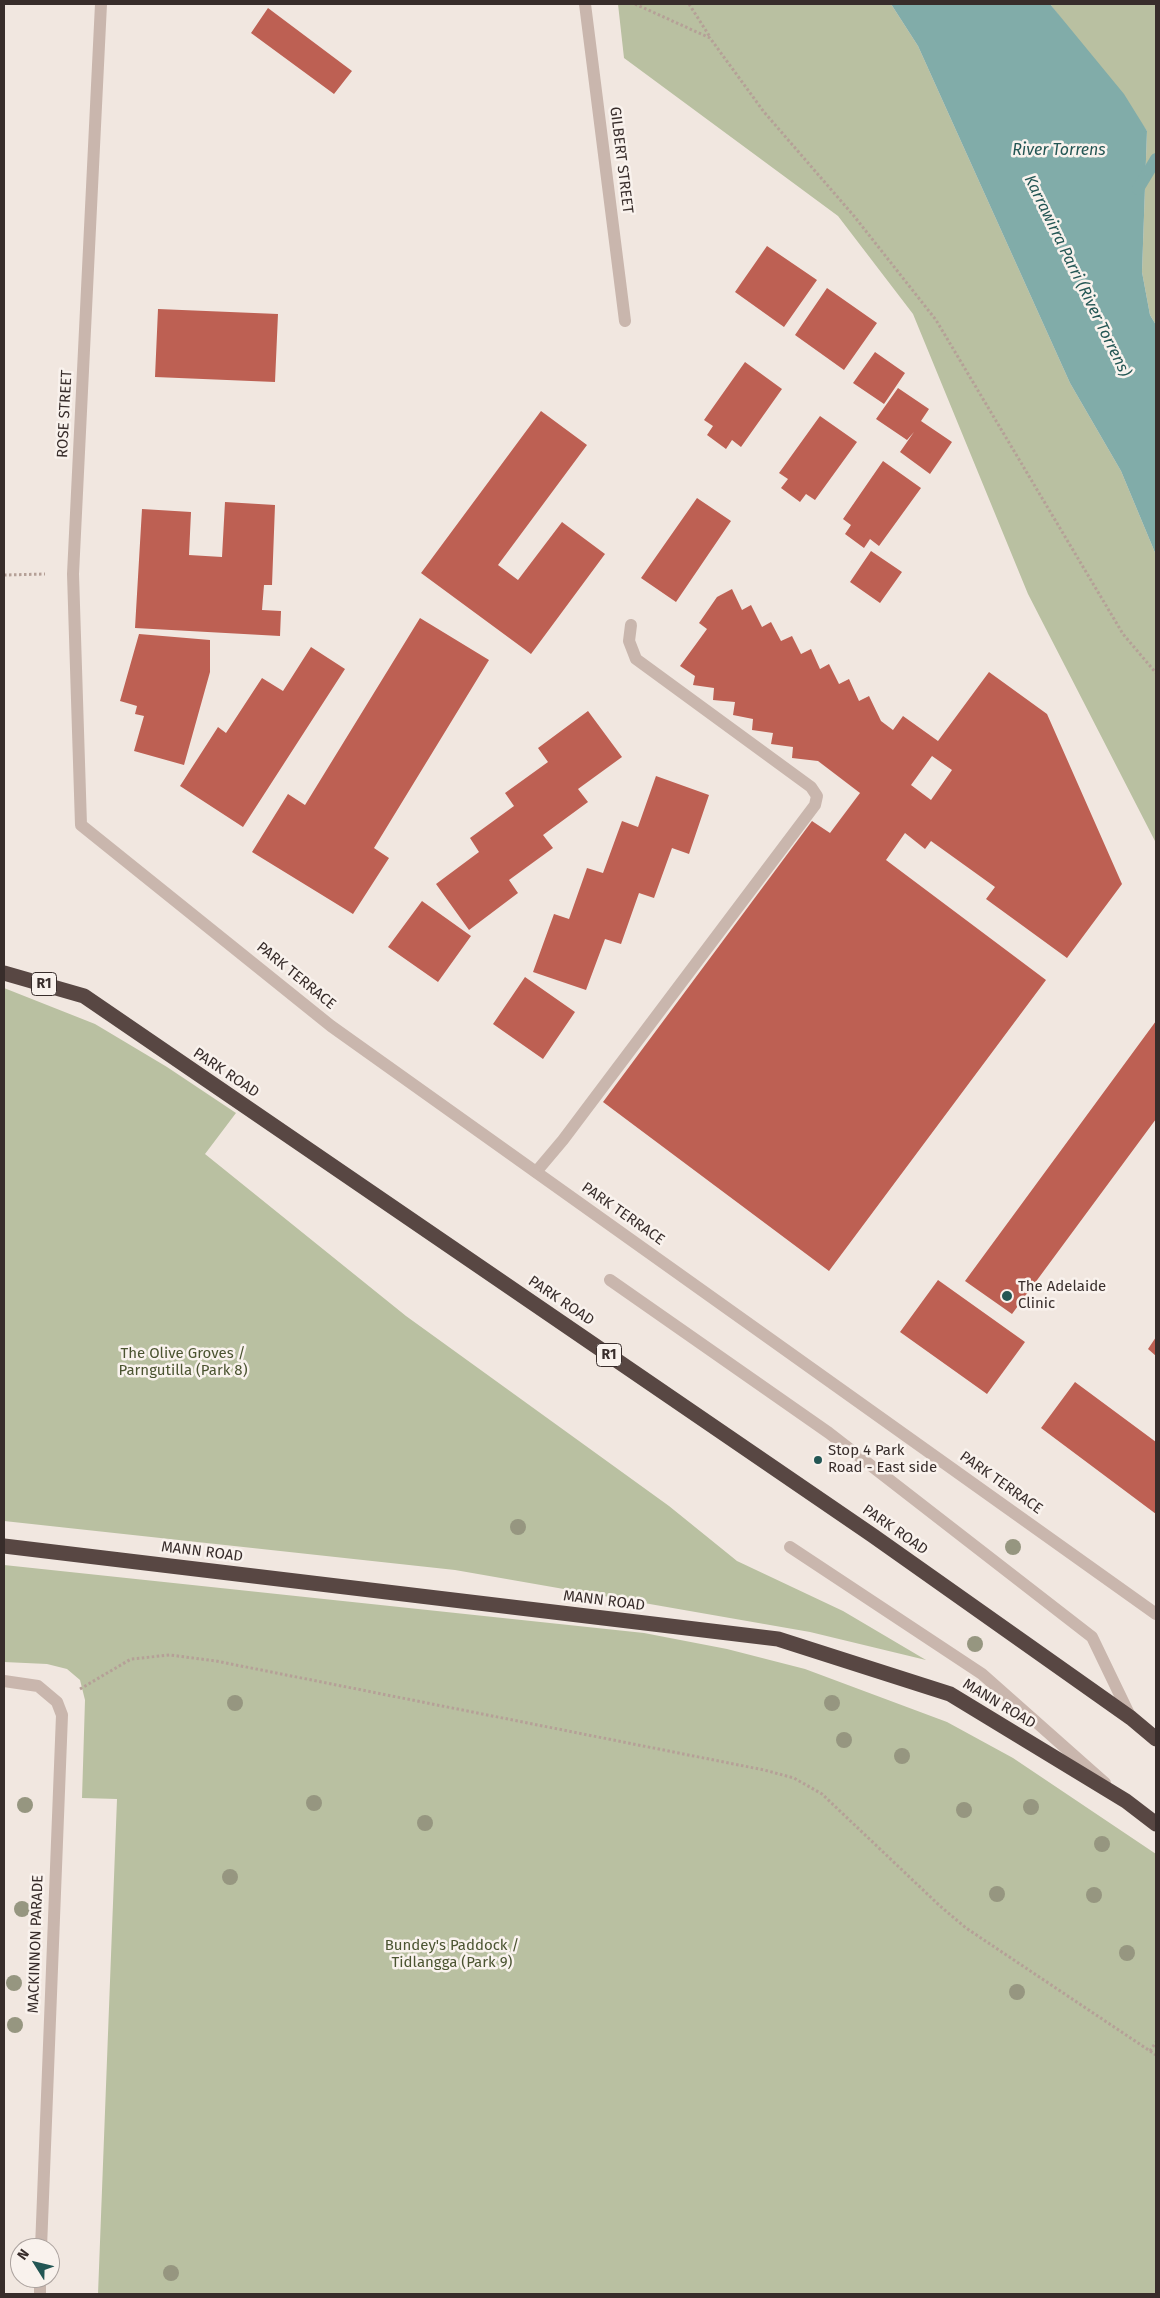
<!DOCTYPE html>
<html>
<head>
<meta charset="utf-8">
<style>
  body { margin:0 }
  #map { position:relative; width:1160px; height:2298px; overflow:hidden; background:#f1e7e0; font-family:"Fira Sans",sans-serif }
  canvas { display:block }
  .frame { position:absolute; inset:0; border:5px solid #382d2b; pointer-events:none }
  .north { position:absolute; left:10px; top:2238px; width:50px; height:50px; box-sizing:border-box; background:#f9f2ed; border:1px solid #aca39f; border-radius:50%; rotate:306deg; font-size:14px; font-weight:700; line-height:20px; text-align:center; color:#382d2b }
  .north::after { content:''; display:block; margin:auto; width:18px; height:22px; background:#235654; clip-path:polygon(50% 0,100% 100%,50% 72%,0 100%) }
</style>
</head>
<body>
<div id="map">
<canvas width="1160" height="2298"></canvas>
<div class="frame"></div>
<div class="north">N</div>
</div>
<script>
const context = document.querySelector('canvas').getContext('2d');
context.lineJoin = 'round';
function paint(path, color) { context.fillStyle = color; context.fill(path, 'evenodd'); }
const shape = rows => new Path2D(rows.map(r => 'M' + r).join(''));
function stroke(path, color, width, dash) { context.strokeStyle = color; context.lineWidth = width; context.lineCap = dash ? 'butt' : 'round'; context.setLineDash(dash || []); context.stroke(path); }
function drawText(font, color, halo, rows, align = 'center') {
  context.font = font + ' "Fira Sans",sans-serif'; context.lineWidth = 5; context.setLineDash([]); context.textBaseline = 'middle'; context.strokeStyle = halo; context.fillStyle = color; for (const [text, x, y, turn = 0] of rows) {
    context.save(); context.translate(x, y); context.rotate((+turn || 0) * Math.PI / 180); context.textAlign = isNaN(turn) ? turn : align; if (halo) context.strokeText(text, 0, 0); context.fillText(text, 0, 0); context.restore();
  }
}
const green = shape([
  [618,4,891,4,918,46,1070,383,1121,471,1156,555,1156,843,1028,594,913,314,838,216,624,58],
  [1050,4,1156,4,1156,325,1150,315,1142,272,1147,131],
  [4,988,95,1024,167,1067,236,1113,205,1154,406,1316,669,1506,737,1561,843,1611,926,1660,810,1632,455,1570,4,1521],
  [4,1565,644,1633,727,1649,805,1669,947,1722,1013,1758,1156,1854,1156,2294,98,2294,117,1799,82,1798,85,1700,80,1680,67,1669,47,1664,4,1662]
]);
const water = shape([
  [891,4,1050,4,1124,94,1147,131,1142,272,1150,315,1156,325,1156,555,1121,471,1070,383,918,46]
]);
const stream = shape([
  [1138,189,1156,159]
]);
const building = shape([
  [268,8,352,71,334,94,251,33],
  [767,246,817,280,784,327,735,292],
  [827,288,877,323,844,370,795,335],
  [158,309,278,314,275,382,155,377],
  [875,352,905,373,884,404,853,383],
  [745,362,782,389,741,447,732,440,726,449,707,435,713,426,704,420],
  [898,388,929,409,921,421,952,442,930,474,900,452,914,432,907,440,876,419],
  [541,411,587,445,498,565,518,580,562,522,605,554,531,654,421,573],
  [820,416,857,442,815,500,806,494,800,502,781,488,788,479,779,473],
  [883,461,921,488,879,546,870,539,864,548,845,534,851,525,843,519],
  [697,498,731,521,676,602,641,578],
  [225,502,275,505,272,585,264,585,262,610,281,611,280,636,135,628,142,509,191,512,189,555,222,557],
  [871,551,902,572,880,603,850,582],
  [732,589,742,610,751,605,762,627,771,622,781,641,792,636,801,654,811,649,820,669,829,664,839,684,849,679,859,701,869,696,881,721,893,730,903,716,938,741,989,672,1047,714,1122,884,1067,958,986,899,995,887,931,841,925,849,905,833,886,860,1046,980,829,1271,603,1102,812,821,830,833,860,793,818,761,792,758,793,747,771,744,773,733,752,730,753,719,733,715,735,702,713,700,714,688,693,685,695,676,680,666,707,629,699,623,717,597],
  [932,756,952,770,931,800,911,785],
  [420,618,489,660,374,848,389,858,353,914,252,852,288,794,305,805],
  [139,634,210,640,210,672,184,765,134,751,144,716,135,714,137,706,120,701],
  [311,647,345,669,243,827,180,786,218,727,226,733,262,678,283,691],
  [588,711,622,757,578,789,588,802,543,835,553,848,509,880,518,893,469,930,436,884,479,852,470,838,514,806,505,793,548,762,538,748],
  [656,776,709,795,689,854,672,848,654,898,639,893,621,944,605,939,586,990,533,972,554,914,569,919,587,868,603,873,622,821,638,827],
  [422,901,471,936,438,982,388,947],
  [525,977,575,1012,543,1059,493,1024],
  [1156,1021,1156,1119,1012,1314,965,1281],
  [938,1280,1025,1342,987,1394,900,1332],
  [1156,1337,1156,1356,1148,1349],
  [1075,1382,1156,1442,1156,1514,1041,1428]
]);
const path = shape([
  [635,4,710,38,764,112,854,216,936,320,1123,634,1156,673],
  [689,4,710,37],
  [4,575,45,574],
  [80,1689,131,1659,170,1655,216,1661,764,1770,794,1778,822,1794,940,1906,966,1928,1156,2055],
  [1150,2051,1156,2042]
]);
const lane = shape([
  [536,1172,563,1140,815,805,817,796,811,787,636,659,629,641,631,625],
  [610,1280,829,1433,1092,1637,1131,1718],
  [790,1547,982,1674,1105,1783]
]);
const street = shape([
  [101,4,73,574,81,825,331,1026,1156,1614],
  [585,4,625,321],
  [4,1681,38,1686,57,1702,62,1715,41,2248],
  [40,2294,40,2278]
]);
const highway = shape([
  [4,973,84,996,872,1535,1131,1718,1156,1739],
  [4,1546,778,1639,950,1694,1126,1801,1156,1824]
]);
const trees = [
  [518,1527],
  [1013,1547],
  [975,1644],
  [235,1703],
  [832,1703],
  [844,1740],
  [902,1756],
  [314,1803],
  [25,1805],
  [1031,1807],
  [964,1810],
  [425,1823],
  [1102,1844],
  [230,1877],
  [997,1894],
  [1094,1895],
  [22,1909],
  [1127,1953],
  [14,1983],
  [1017,1992],
  [15,2025],
  [171,2273]
];
const markers = [
  [1007,1296,6,"#235654"],
  [818,1460,5,"#235654"]
];
const shields = [
  [44,984,25],
  [609,1355,25]
];
const shieldNames = [
  ["R1",44,984],
  ["R1",609,1355]
];
const streetNames = [
  ["GILBERT STREET",621,160,83],
  ["ROSE STREET",65,414,-87],
  ["PARK TERRACE",296,976,39],
  ["PARK ROAD",226,1073,34],
  ["PARK TERRACE",623,1214,35],
  ["PARK ROAD",561,1301,34],
  ["PARK TERRACE",1001,1483,35],
  ["PARK ROAD",895,1530,35],
  ["MANN ROAD",202,1552,7],
  ["MANN ROAD",604,1601,7],
  ["MANN ROAD",999,1704,31],
  ["MACKINNON PARADE",36,1944,-88]
];
const poiNames = [
  ["The Adelaide",1018,1287],
  ["Clinic",1018,1304],
  ["Stop 4 Park",828,1451],
  ["Road - East side",828,1468]
];
const parkNames = [
  ["The Olive Groves /",183,1354],
  ["Parngutilla (Park 8)",183,1371],
  ["Bundey's Paddock /",452,1946],
  ["Tidlangga (Park 9)",452,1963]
];
const waterNames = [
  ["River Torrens",1059,151],
  ["Karrawirra Parri (River Torrens)",1077,276,64]
];
paint(green, '#b9c0a1');
paint(water, '#81aca9');
stroke(stream, '#81aca9', 12);
paint(building, '#bd6053');
stroke(path, '#b5a097', 3, [2.5, 2.5]);
stroke(lane, '#c9b6ad', 12);
stroke(street, '#c9b6ad', 12);
stroke(highway, '#584743', 15);
context.fillStyle = '#969680';
for (const [x, y] of trees) { context.beginPath(); context.arc(x, y, 8, 0, 2 * Math.PI); context.fill(); }
for (const [x, y, r, color] of markers) { const dot = new Path2D(); dot.arc(x, y, r, 0, 2 * Math.PI); context.fillStyle = color; context.fill(dot); stroke(dot, '#f9f2ed', 2); }
for (const [x, y, w] of shields) { const box = new Path2D(); box.roundRect(x - w / 2, y - 11.5, w, 23, 4); context.fillStyle = '#f9f2ed'; context.fill(box); stroke(box, '#382d2b', 1); }
drawText('bold 14px', '#382d2b', null, shieldNames);
drawText('15px', '#382d2b', '#f9f2ed', streetNames);
drawText('15px', '#382d2b', '#f9f2ed', poiNames, 'left');
drawText('15px', '#4b5431', '#f9f2ed', parkNames);
drawText('italic 16px', '#235654', '#f9f2ed', waterNames);
</script>
</body>
</html>
